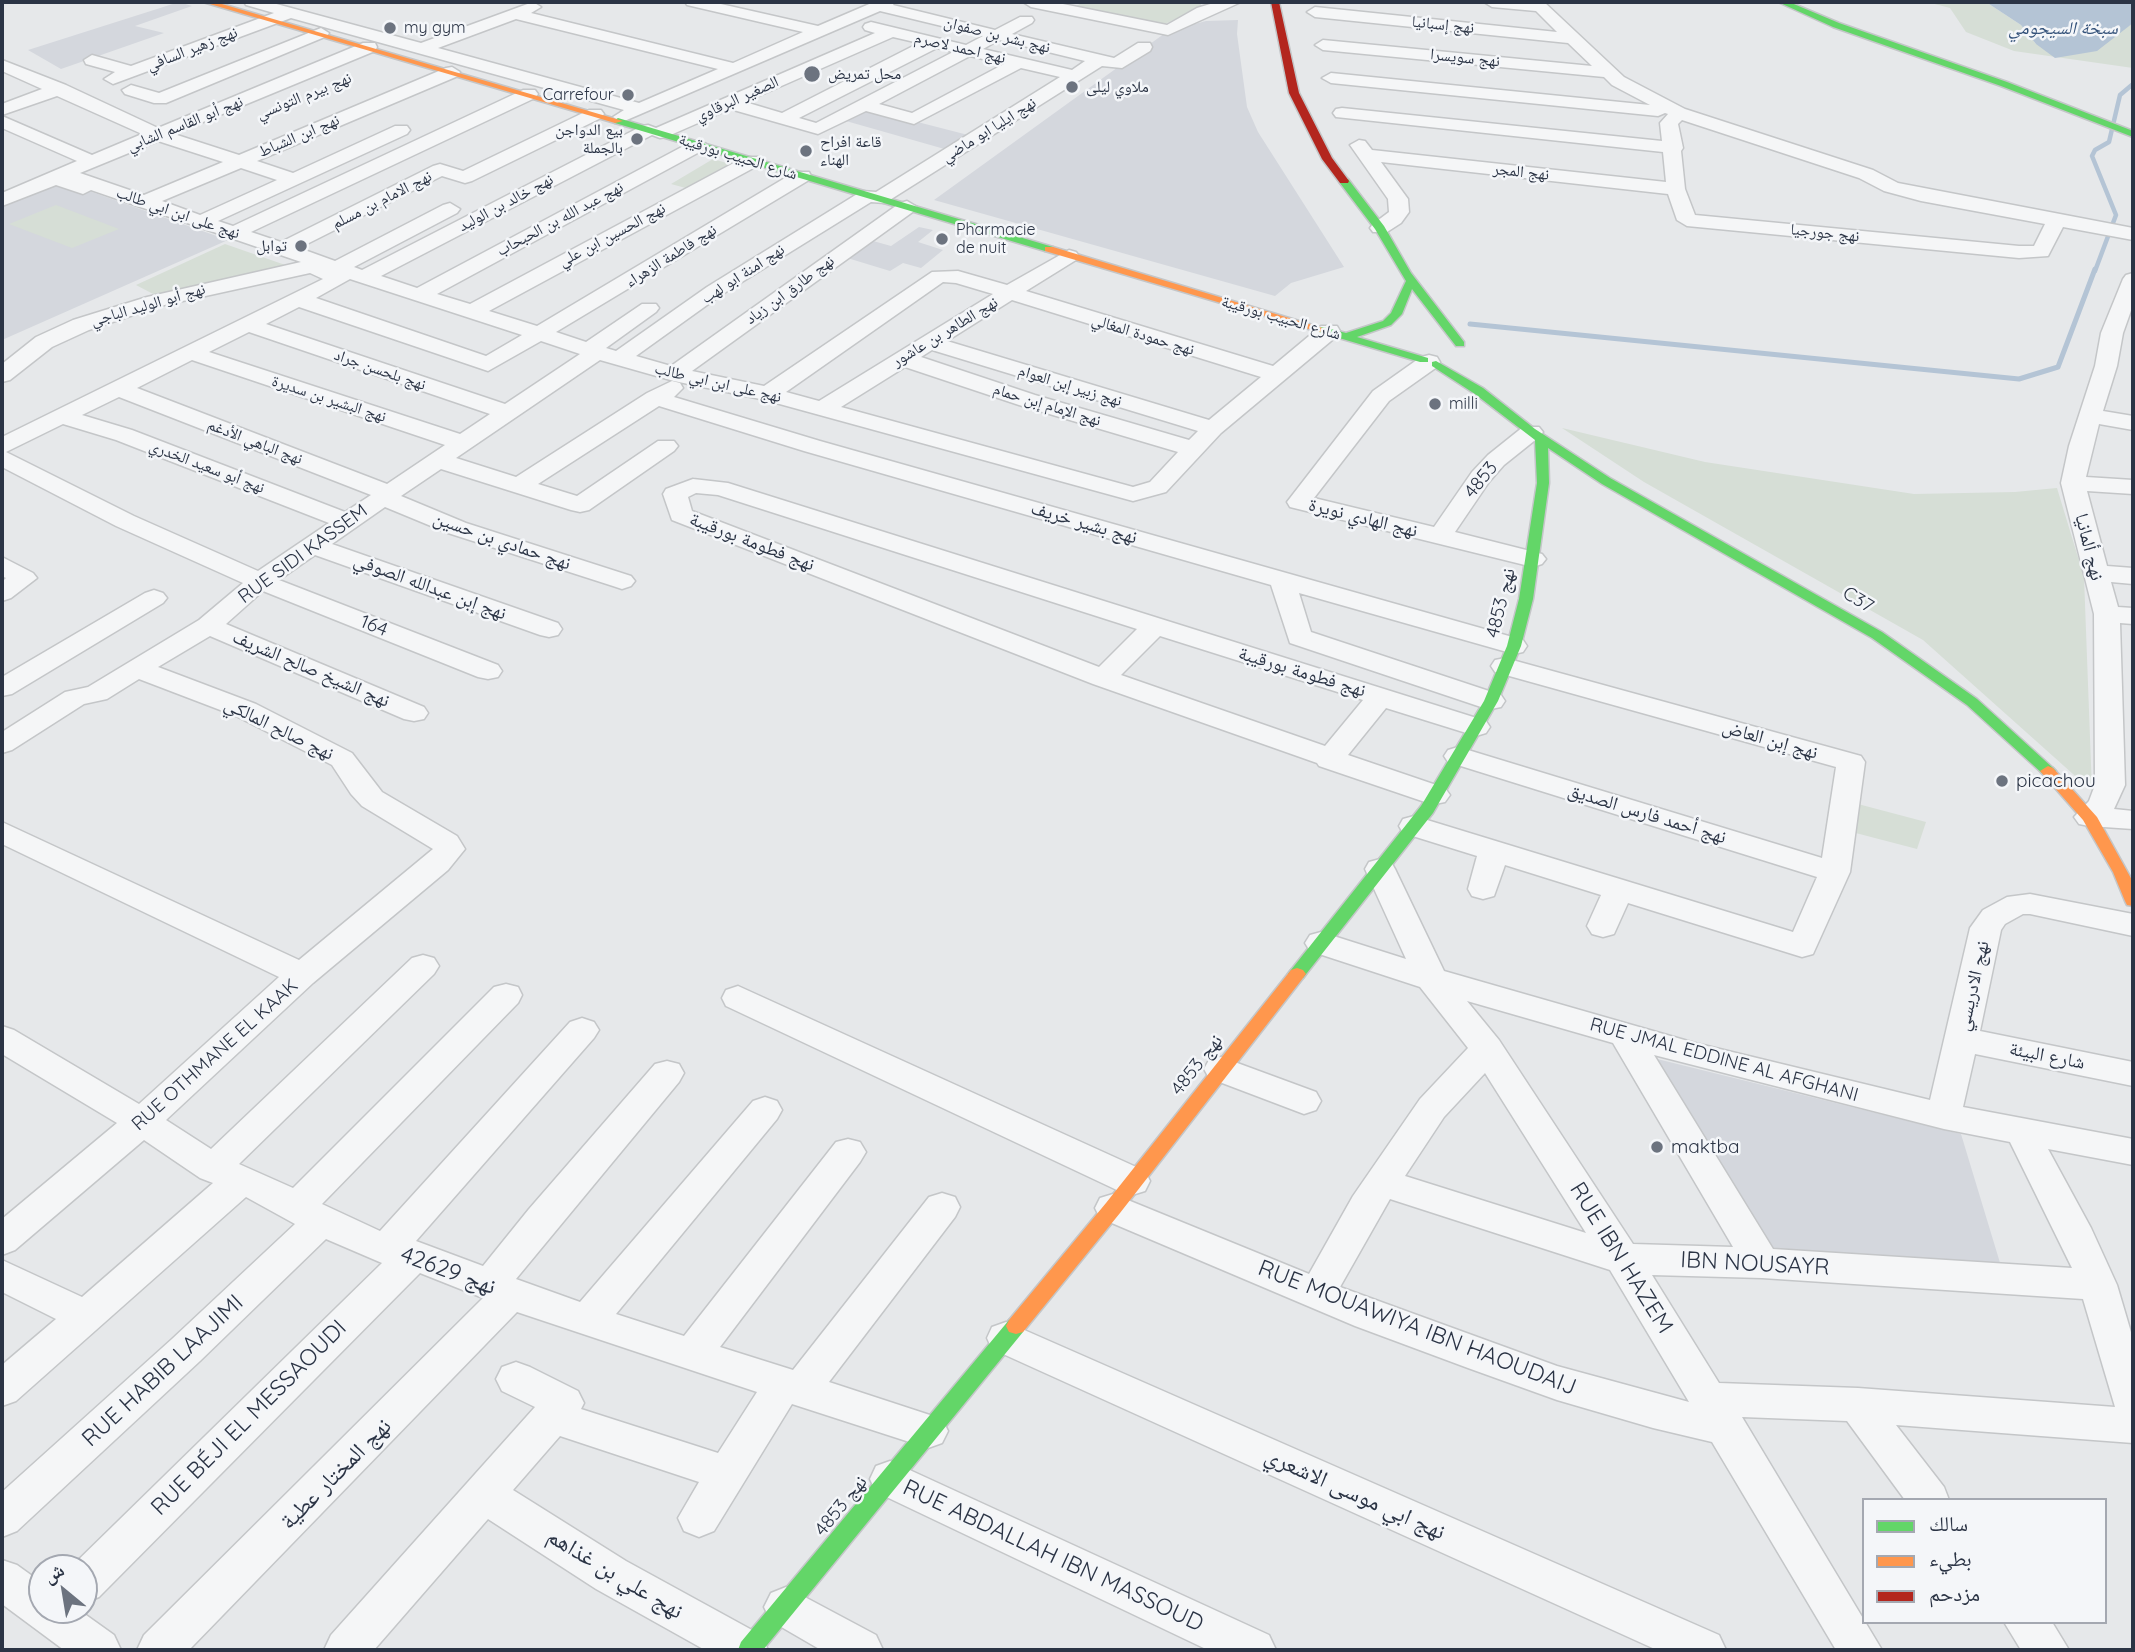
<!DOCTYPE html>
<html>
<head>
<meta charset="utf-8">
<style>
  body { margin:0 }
  #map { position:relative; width:2135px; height:1652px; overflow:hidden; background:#e6e8ea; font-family:Quicksand,"Noto Naskh Arabic",sans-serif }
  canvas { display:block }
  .frame { position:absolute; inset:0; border:4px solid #2b3445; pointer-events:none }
  .legend { position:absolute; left:1862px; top:1498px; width:245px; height:126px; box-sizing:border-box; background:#f4f6f9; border:2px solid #a4a8b1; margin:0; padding:9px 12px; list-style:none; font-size:21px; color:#2b3445 }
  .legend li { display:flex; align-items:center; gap:14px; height:35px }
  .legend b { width:35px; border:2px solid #a4a8b1 }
  .north { position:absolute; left:28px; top:1554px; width:70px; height:70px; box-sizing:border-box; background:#f4f6f9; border:2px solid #a4a8b1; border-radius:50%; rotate:330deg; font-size:19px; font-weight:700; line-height:28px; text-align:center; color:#2b3445 }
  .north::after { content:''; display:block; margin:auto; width:24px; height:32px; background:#6c737f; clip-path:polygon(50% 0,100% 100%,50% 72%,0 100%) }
</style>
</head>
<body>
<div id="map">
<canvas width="2135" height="1652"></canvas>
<div class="frame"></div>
<ul class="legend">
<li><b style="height:9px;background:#63d668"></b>سالك</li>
<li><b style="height:9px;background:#ff974d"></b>بطيء</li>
<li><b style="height:9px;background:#b3261e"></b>مزدحم</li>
</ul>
<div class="north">ش</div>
</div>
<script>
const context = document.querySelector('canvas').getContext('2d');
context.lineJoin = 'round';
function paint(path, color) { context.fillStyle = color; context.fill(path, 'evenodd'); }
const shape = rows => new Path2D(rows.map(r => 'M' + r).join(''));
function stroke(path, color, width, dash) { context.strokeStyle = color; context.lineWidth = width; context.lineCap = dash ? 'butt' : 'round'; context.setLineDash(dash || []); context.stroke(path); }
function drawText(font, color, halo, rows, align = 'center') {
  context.font = font + ' Quicksand,"Noto Naskh Arabic",sans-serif'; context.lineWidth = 5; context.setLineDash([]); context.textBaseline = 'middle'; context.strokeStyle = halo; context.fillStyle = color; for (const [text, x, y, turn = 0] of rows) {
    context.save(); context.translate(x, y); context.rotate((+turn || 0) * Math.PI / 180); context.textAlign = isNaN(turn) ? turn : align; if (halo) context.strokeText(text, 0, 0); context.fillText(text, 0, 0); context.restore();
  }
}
const built = shape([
  [179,2,192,6,135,26,164,33,61,69,28,50],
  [1238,20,1237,34,1247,107,1258,132,1344,267,1291,283,1275,296,934,200,1168,31,1206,21],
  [867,109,972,136,948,150,846,121],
  [55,179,228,240,2,340,2,200],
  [919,227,933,230,918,242,943,250,921,268,903,263,890,271,844,257,866,239,891,246],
  [1641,1055,1961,1134,2004,1276,1765,1260]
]);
const green = shape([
  [1084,2,1199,2,1202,6,1161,26,1072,8],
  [1927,2,1986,2,2021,25,2036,44,2109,39,2133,23,2133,68,2014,51,1966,32,1950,8],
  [713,159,737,166,693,190,671,184],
  [56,205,119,229,72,248,9,224],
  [225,244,291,267,157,296,136,285],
  [1562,428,1705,462,1914,494,2015,492,2057,488,2084,577,2092,791,1923,640,1644,482],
  [1858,804,1926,822,1917,849,1848,831]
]);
const water = shape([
  [1986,2,2133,2,2133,23,2097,51,2055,58,2036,44,2021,25]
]);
const streamFar1 = shape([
  [2095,271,2116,215,2092,156,2095,150,2109,142,2120,95,2133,84]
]);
const stream = shape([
  [1470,324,2019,379,2058,367,2095,269]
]);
const street = shape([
  [244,2,269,2,421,43,533,2,541,7,531,13,733,63,803,32,687,5,685,2,712,2,818,26,874,2,895,2,893,5,995,30,1020,17,1032,17,1034,20,1032,23,1012,34,1114,58,1138,43,1150,43,1152,47,1150,51,1122,68,1102,66,885,203,871,202,721,295,636,356,671,366,900,203,907,201,917,207,914,211,692,371,764,386,932,272,958,271,1007,285,1069,250,1076,252,1079,256,1076,260,1026,291,1273,366,1321,326,1337,326,1340,331,1337,336,1221,433,1166,492,1133,501,765,400,674,381,600,360,456,458,516,477,647,393,672,381,680,383,683,388,674,397,820,441,1523,640,1527,646,1523,652,1514,654,1299,593,1311,632,1501,695,1505,701,1501,707,1491,709,1481,707,1290,643,1271,585,804,451,659,406,538,484,577,496,658,441,674,441,678,446,674,451,589,510,580,512,571,510,441,469,401,496,466,523,631,576,635,581,631,586,622,589,613,586,448,533,385,507,332,544,558,623,562,629,558,635,549,637,540,635,315,555,279,580,498,665,502,671,498,677,488,679,478,677,263,591,226,624,424,707,428,713,424,719,414,721,404,719,210,636,158,667,256,704,352,753,382,792,457,836,465,849,448,870,313,983,166,1120,211,1149,412,958,423,955,434,958,439,966,434,974,239,1164,293,1188,494,987,506,984,518,987,522,995,518,1003,322,1204,380,1231,570,1022,582,1018,594,1022,599,1030,594,1038,416,1241,483,1266,529,1209,655,1064,667,1061,679,1064,684,1073,679,1082,516,1279,580,1302,753,1101,765,1097,777,1101,782,1110,777,1119,616,1314,684,1336,836,1142,848,1139,860,1142,866,1152,860,1162,720,1347,793,1370,929,1197,942,1193,955,1197,960,1207,955,1217,829,1382,942,1419,948,1431,942,1443,928,1448,792,1404,714,1531,699,1537,684,1531,678,1518,699,1482,560,1436,513,1490,626,1561,761,1635,768,1650,705,1650,596,1589,488,1519,374,1650,324,1650,331,1635,535,1407,502,1391,496,1379,502,1367,516,1362,530,1367,578,1391,584,1403,581,1409,718,1453,757,1392,517,1312,189,1650,137,1650,144,1635,483,1298,420,1273,99,1597,84,1603,84,1568,70,1568,382,1263,326,1239,200,1361,17,1531,2,1537,2,1492,172,1339,295,1224,246,1197,16,1401,2,1406,2,1365,56,1319,2,1292,2,1260,82,1297,213,1183,200,1178,144,1140,15,1250,2,1255,2,1219,117,1123,2,1054,2,1026,14,1030,139,1104,279,977,2,844,2,822,299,960,433,849,362,806,351,794,332,765,236,716,139,679,107,699,84,704,12,750,2,753,2,732,65,692,88,687,199,620,243,583,116,526,2,467,2,437,323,279,310,273,160,306,89,330,52,347,10,380,2,382,2,364,36,337,73,320,147,297,301,262,91,190,83,194,56,185,2,206,2,193,77,161,2,128,2,116,92,155,142,134,57,96,2,115,2,104,42,89,2,71,2,60,66,85,158,128,363,43,375,43,377,47,375,51,174,134,239,155,446,68,452,67,460,72,458,76,257,161,293,173,395,126,407,126,410,130,407,134,218,221,233,226,523,90,535,90,538,94,535,98,251,232,281,242,433,166,440,164,463,171,589,110,601,110,604,114,601,118,472,181,465,183,442,176,299,248,335,261,443,205,450,203,460,209,457,213,354,267,362,270,642,126,648,125,656,128,875,33,865,30,863,27,865,24,871,22,966,45,983,36,880,11,622,122,613,117,624,110,291,18,113,84,104,79,115,72,86,64,84,60,92,55,131,66,274,13,246,5,244,2],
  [516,19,718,69,639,103,438,48,516,19],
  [893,37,919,43,782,113,745,102,893,37],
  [999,40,1085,61,1072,70,983,49,999,40],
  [937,48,953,52,816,123,799,118,937,48],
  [970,56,1004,64,912,113,879,104,970,56],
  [1021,68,1060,77,876,192,862,191,707,287,616,351,606,348,656,312,659,308,656,304,642,304,586,342,556,332,809,180,811,176,809,172,795,172,537,326,489,311,759,165,761,161,759,157,745,157,470,304,437,294,705,149,708,145,699,140,693,141,417,288,381,276,652,135,660,138,666,137,730,109,818,134,866,111,914,124,1021,68],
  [158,141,223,162,144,195,80,173,158,141],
  [241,168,277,180,200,215,162,201,241,168],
  [350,279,522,335,486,356,316,298,350,279],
  [943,282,956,283,993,294,819,401,786,392,943,282],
  [1012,300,1261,377,1209,420,947,341,1012,300],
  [299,307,488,371,541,341,580,354,505,404,266,324,299,307],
  [249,332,490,414,460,434,209,352,249,332],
  [932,350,1198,431,1189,440,1035,395,921,357,932,350],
  [192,360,445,445,387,484,137,388,192,360],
  [905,367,1019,405,1178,452,1150,482,1133,487,841,407,905,367],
  [119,397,371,495,345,512,132,430,82,415,119,397],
  [63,424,116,440,329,523,258,571,134,516,6,452,63,424],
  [1023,2,1053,2,1167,25,1197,8,1217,2,1241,2,1168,35,1031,7,1023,2],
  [1484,2,1544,2,1624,77,1685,109,1873,170,1898,183,2133,228,2133,240,2063,227,2048,256,2019,258,1687,226,1677,220,1668,194,1381,162,1408,199,1409,212,1401,223,1387,232,1373,232,1370,228,1373,224,1389,212,1388,199,1350,145,1359,140,1365,141,1372,150,1666,182,1663,152,1336,117,1333,113,1336,109,1342,108,1662,141,1660,123,1668,114,1665,113,1658,116,1331,83,1322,78,1331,73,1650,105,1612,85,1604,77,1323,50,1315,45,1323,40,1592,66,1568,43,1315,17,1307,12,1315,7,1557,32,1536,11,1492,7,1484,2],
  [1682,120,1859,178,1884,191,1921,201,2045,224,2034,246,2019,246,1695,215,1685,189,1681,151,1683,148,1678,124,1682,120],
  [321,28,329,33,327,36,166,103,154,103,125,94,122,90,131,85,159,93,321,28],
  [2133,273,2133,305,2123,333,2117,366,2103,411,2133,416,2133,430,2099,424,2086,477,2133,480,2133,494,2087,491,2107,566,2133,568,2133,584,2111,582,2118,607,2133,608,2133,624,2120,623,2125,785,2114,809,2133,811,2133,829,2089,826,2079,824,2074,817,2089,801,2095,785,2094,614,2061,483,2069,446,2095,366,2101,333,2123,279,2126,275,2133,273],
  [1429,355,1437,357,1440,362,1437,367,1389,401,1314,498,1434,527,1472,472,1488,455,1523,427,1539,427,1543,432,1539,437,1504,465,1489,482,1455,532,1542,554,1546,559,1542,564,1533,567,1290,507,1287,502,1373,391,1421,357,1429,355],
  [693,479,728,483,1486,721,1490,727,1486,733,1476,736,1386,708,1348,755,1445,788,1450,795,1445,802,1435,804,1425,802,1319,766,1317,763,1093,684,672,520,663,494,666,489,693,479],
  [696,493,718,495,1137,629,1099,667,692,511,688,497,696,493],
  [1160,636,1363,700,1325,746,1121,675,1160,636],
  [2,557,33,573,37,578,11,598,2,601,2,582,6,578,2,576,2,557],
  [154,590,163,593,167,598,163,603,12,694,2,696,2,677,145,593,154,590],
  [1505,658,1861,756,1865,762,1850,872,1813,954,1802,957,1628,903,1614,934,1603,937,1592,934,1587,926,1601,895,1505,865,1494,896,1483,899,1472,896,1468,889,1477,856,1403,833,1399,826,1403,819,1414,816,1793,932,1817,877,1448,762,1444,756,1448,750,1458,747,1468,750,1822,858,1836,767,1495,672,1491,666,1495,660,1505,658],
  [1380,859,1391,862,1395,869,1444,971,1695,1043,1930,1100,1970,928,1983,910,2007,897,2030,894,2133,914,2133,936,2030,914,2023,914,2005,924,2001,930,1980,1031,2133,1062,2133,1086,1975,1054,1963,1107,2133,1139,2133,1165,2048,1149,2091,1228,2117,1285,2133,1339,2133,1443,1896,1425,1944,1487,1949,1500,1905,1500,1847,1421,1742,1417,1882,1650,1836,1650,1712,1442,1653,1428,1557,1400,1468,1368,1355,1326,1100,1218,1095,1208,1100,1198,1113,1194,1309,1274,1353,1196,1420,1099,1468,1048,1420,987,1310,951,1305,943,1310,935,1321,932,1406,959,1365,869,1369,862,1380,859],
  [1467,1001,1613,1043,1733,1247,1633,1244,1499,1040,1467,1001],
  [1654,1055,1944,1129,2010,1142,2072,1268,1773,1249,1654,1055],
  [1485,1073,1586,1233,1405,1176,1444,1117,1485,1073],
  [1390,1199,1610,1270,1689,1402,1557,1366,1340,1287,1390,1199],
  [1652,1275,1762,1278,2083,1299,2115,1407,1858,1388,1719,1383,1652,1275],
  [738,986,1145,1171,1150,1181,1145,1191,1132,1195,1119,1191,726,1006,722,998,726,990,738,986],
  [1221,1057,1316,1092,1321,1101,1316,1110,1304,1114,1209,1078,1204,1069,1209,1060,1221,1057],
  [1006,1322,1719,1635,1726,1650,1657,1650,992,1349,987,1338,992,1327,1006,1322],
  [890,1461,1269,1635,1276,1650,1208,1650,876,1492,870,1479,876,1466,890,1461],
  [2,1560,17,1565,42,1583,42,1610,79,1610,114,1635,121,1650,64,1650,2,1604,2,1560],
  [786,1587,876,1635,883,1650,821,1650,771,1621,764,1607,771,1593,786,1587],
  [2004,1622,2052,1622,2069,1650,2021,1650,2004,1622]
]);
const fast = shape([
  [1778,2,1789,2,1839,23,2007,82,2133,131,2133,137,2001,86,1833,27,1778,2],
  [618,118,1053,247,1054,249,1045,251,615,123,613,121,618,118],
  [1340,179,1348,179,1384,226,1411,273,1464,342,1464,346,1456,346,1412,289,1402,314,1391,325,1357,337,1428,358,1428,362,1420,362,1319,332,1319,328,1323,327,1346,333,1383,321,1391,313,1406,281,1375,229,1340,183,1340,179],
  [1436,361,1483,388,1535,429,1610,478,1882,632,1977,699,2053,768,2056,771,2053,774,2043,774,1967,705,1872,638,1602,484,1548,448,1549,483,1533,599,1521,646,1498,701,1433,813,1303,978,1291,978,1288,974,1291,970,1421,806,1484,701,1507,646,1519,599,1537,483,1535,440,1475,394,1432,366,1432,362,1436,361],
  [1016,1318,1023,1320,1026,1326,1023,1332,763,1650,738,1650,741,1642,1009,1320,1016,1318]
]);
const slow = shape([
  [203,2,215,2,623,121,615,123,203,2],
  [1045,247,1053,247,1329,330,1319,332,1045,251,1045,247],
  [2048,766,2053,768,2097,817,2133,882,2133,906,2127,905,2125,901,2113,872,2083,820,2040,771,2048,766],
  [1297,968,1303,970,1306,974,1303,978,1120,1213,1023,1332,1016,1334,1009,1332,1006,1326,1009,1320,1106,1203,1291,970,1297,968]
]);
const jam = shape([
  [1271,2,1279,2,1299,93,1332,158,1349,181,1348,183,1340,183,1322,159,1289,93,1271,2]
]);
const markers = [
  [390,28,7,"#6c737f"],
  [812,74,9,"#6c737f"],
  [1072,87,7,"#6c737f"],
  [628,95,7,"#6c737f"],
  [637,139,7,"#6c737f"],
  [806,151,7,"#6c737f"],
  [942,239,7,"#6c737f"],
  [301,246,7,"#6c737f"],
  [1435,404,7,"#6c737f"],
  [2002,781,7,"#6c737f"],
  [1657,1147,7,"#6c737f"]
];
const farStreetnames = [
  ["نهج إسبانيا",1443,25,6],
  ["نهج بشر بن صفوان",997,35,14],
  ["نهج احمد لاصرم",960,48,13],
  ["نهج زهير السافي",192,49,-21],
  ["نهج سويسرا",1465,58,6],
  ["نهج بيرم التونسي",304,96,-22],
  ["الصغير البرقاوي",737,99,-24],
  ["نهج أبو القاسم الشابي",185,124,-22],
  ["نهج ايليا ابو ماضي",989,130,-32],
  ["نهج ابن الشباط",299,136,-23],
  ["شارع الحبيب بورقيبة",738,157,17],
  ["نهج المجر",1521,172,6],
  ["نهج الامام بن مسلم",382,200,-27],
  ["نهج خالد بن الوليد",506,203,-28],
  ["نهج على ابن ابي طالب",178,213,19],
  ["نهج عبد الله بن الحبحاب",560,219,-28],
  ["نهج جورجيا",1825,233,6],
  ["نهج الحسين ابن علي",612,235,-28],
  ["نهج فاطمة الزهراء",671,256,-32],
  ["نهج امنة ابو لهب",743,274,-33],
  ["نهج طارق ابن زياد",790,290,-36],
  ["نهج أبو الوليد الباجي",148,305,-16],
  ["شارع الحبيب بورقيبة",1281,318,16],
  ["نهج الطاهر بن عاشور",945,332,-31],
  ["نهج حمودة المغالي",1143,335,17],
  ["نهج بلحسن جراد",380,370,19],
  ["نهج على ابن ابي طالب",718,383,13],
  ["نهج زبير إبن العوام",1070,386,17],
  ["نهج البشير بن سديرة",329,399,18],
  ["نهج الإمام إبن حمام",1047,405,17],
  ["نهج الباهي الأدغم",255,442,21],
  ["نهج أبو سعيد الخدري",207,467,21]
];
const farPoinames = [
  ["my gym",404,28],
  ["محل تمريض",828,74],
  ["ملاوي ليلى",1086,87],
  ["Carrefour",614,95,"right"],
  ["بيع الدواجن",623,130,"right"],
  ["بالجملة",623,148,"right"],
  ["قاعة افراح",820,142],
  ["الهناء",820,160],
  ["Pharmacie",956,230],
  ["de nuit",956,248],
  ["توابل",287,246,"right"],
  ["milli",1449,404]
];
const farWaternames = [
  ["سبخة السيجومي",2063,29]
];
const streetNames = [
  ["4853",1481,480,-51],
  ["نهج الهادي نويرة",1363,518,14],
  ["نهج بشير خريف",1084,523,16],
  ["نهج حمادي بن حسين",502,541,19],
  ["نهج فطومة بورقيبة",752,542,21],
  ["نهج ألمانيا",2089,547,76],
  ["RUE SIDI KASSEM",303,554,-36],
  ["نهج إبن عبدالله الصوفي",430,587,20],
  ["C37",1858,600,31],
  ["نهج 4853",1501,603,-76],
  ["164",374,626,22],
  ["نهج الشيخ صالح الشريف",311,669,23],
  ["نهج فطومة بورقيبة",1302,672,17],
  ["نهج صالح المالكي",279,729,26],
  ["نهج إبن العاض",1770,740,16],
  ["نهج أحمد فارس الصديق",1647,814,17],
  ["نهج الادريسي",1973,986,-77],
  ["RUE OTHMANE EL KAAK",215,1055,-42],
  ["شارع البيئة",2047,1056,11],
  ["RUE JMAL EDDINE AL AFGHANI",1724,1060,15],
  ["نهج 4853",1197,1065,-52],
  ["نهج 4853",841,1506,-51]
];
const poiNames = [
  ["picachou",2016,781],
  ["maktba",1671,1147]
];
const nearStreetnames = [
  ["RUE IBN HAZEM",1621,1258,58],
  ["IBN NOUSAYR",1755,1264,3],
  ["نهج 42629",448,1271,20],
  ["RUE MOUAWIYA IBN HAOUDAIJ",1417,1328,21],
  ["RUE HABIB LAAJIMI",163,1371,-43],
  ["RUE BÉJI EL MESSAOUDI",249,1418,-45],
  ["نهج المختار عطية",336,1474,-45],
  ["نهج ابي موسى الاشعري",1355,1494,24],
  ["RUE ABDALLAH IBN MASSOUD",1053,1556,25],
  ["نهج علي بن غذاهم",615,1574,31]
];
paint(built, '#d4d7dd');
paint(green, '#d6ded6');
paint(water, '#b4c4d5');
stroke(streamFar1, '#b4c4d5', 4.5);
stroke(stream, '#b4c4d5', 5);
stroke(street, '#c4c6c8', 3);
stroke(fast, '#c4c6c8', 3);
stroke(slow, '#c4c6c8', 3);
stroke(jam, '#c4c6c8', 3);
paint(street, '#f5f6f7');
paint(fast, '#63d668');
paint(slow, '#ff974d');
paint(jam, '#b3261e');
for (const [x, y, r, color] of markers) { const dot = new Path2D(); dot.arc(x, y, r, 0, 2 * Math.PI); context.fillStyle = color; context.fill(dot); stroke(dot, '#f4f6f9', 2.5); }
drawText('16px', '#2b3445', '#f4f6f9', farStreetnames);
drawText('16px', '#2b3445', '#f4f6f9', farPoinames, 'left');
drawText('italic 18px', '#34527a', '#f4f6f9', farWaternames);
drawText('19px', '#2b3445', '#f4f6f9', streetNames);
drawText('19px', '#2b3445', '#f4f6f9', poiNames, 'left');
drawText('23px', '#2b3445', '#f4f6f9', nearStreetnames);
</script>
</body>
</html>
